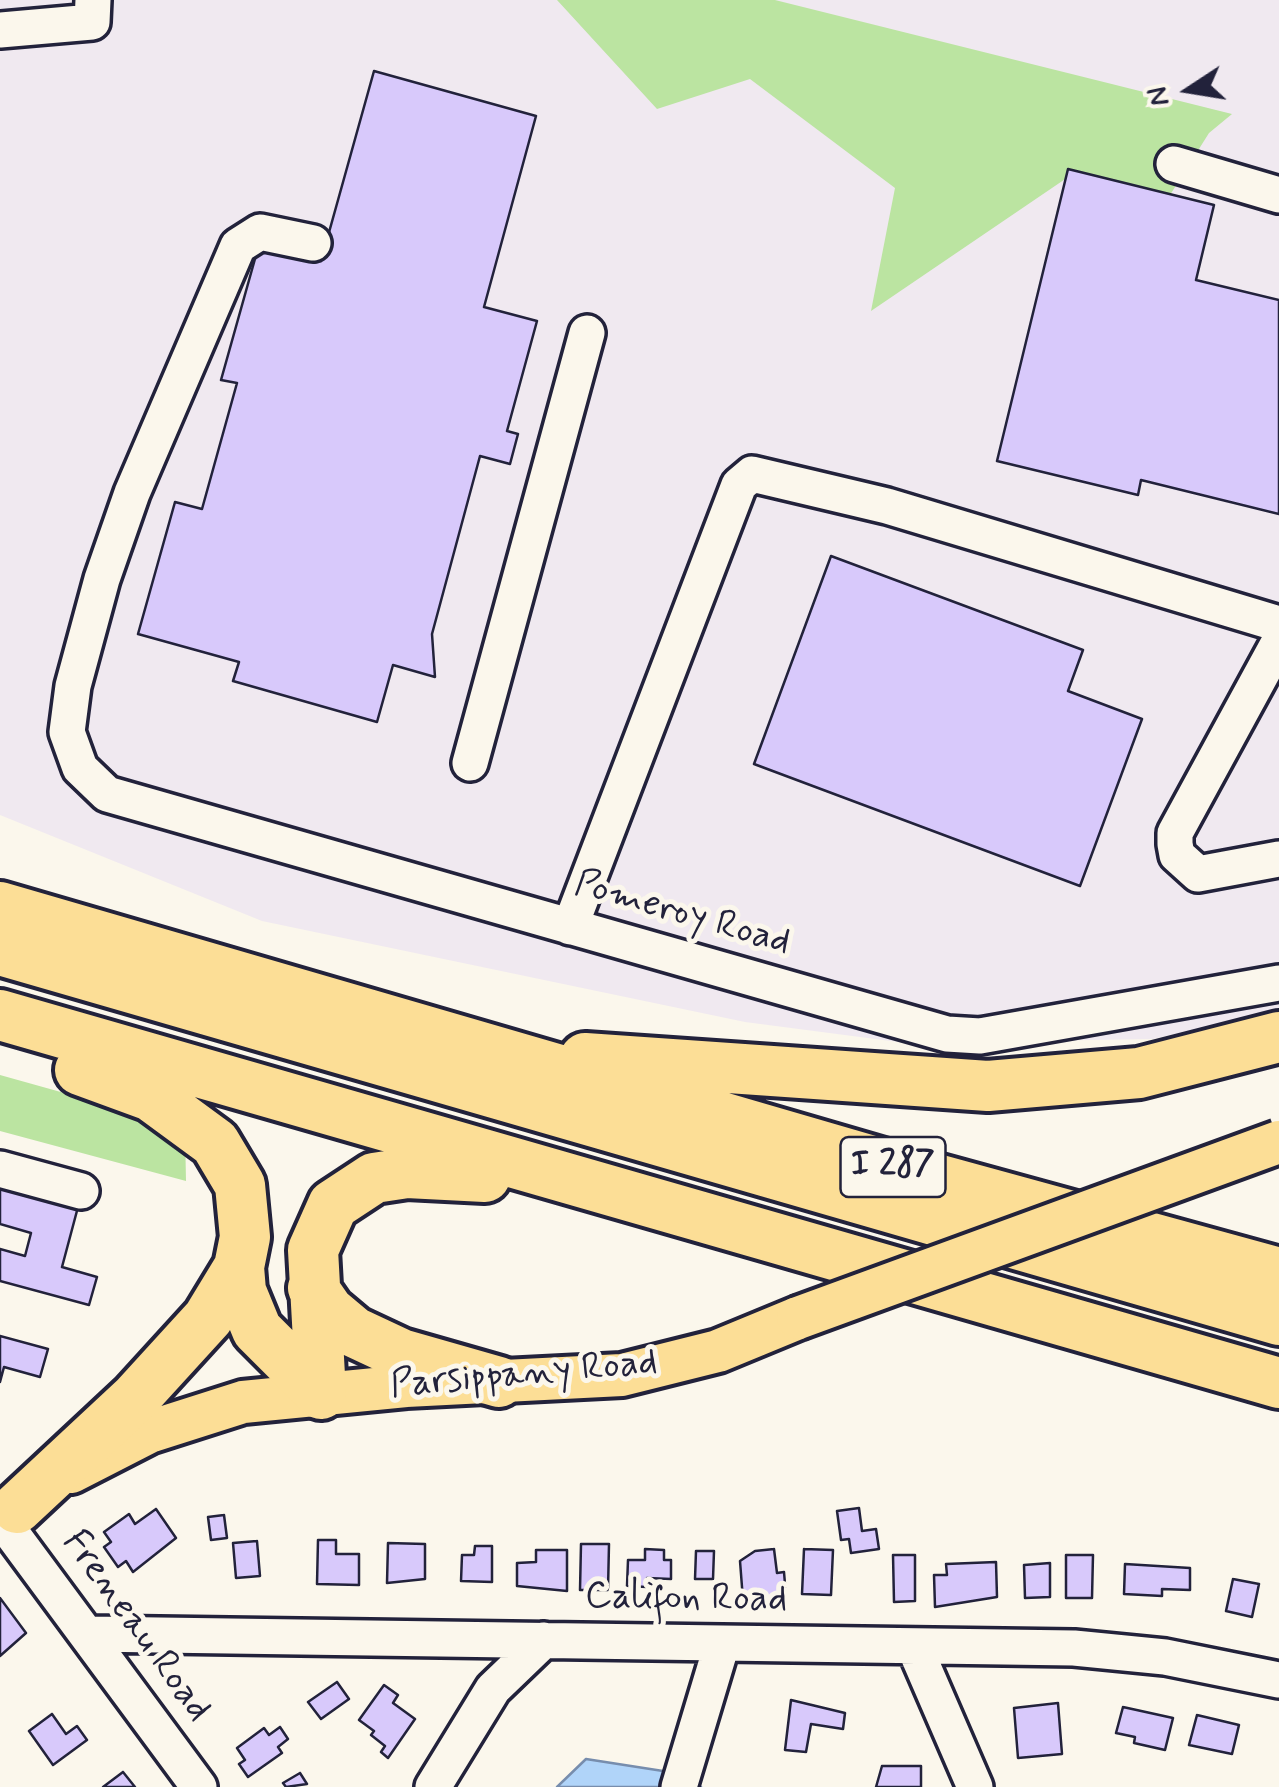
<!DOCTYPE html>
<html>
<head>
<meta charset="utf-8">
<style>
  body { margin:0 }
  #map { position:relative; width:1279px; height:1787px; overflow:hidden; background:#fbf7ec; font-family:Mynerve,sans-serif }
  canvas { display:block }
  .north { position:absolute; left:1139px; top:40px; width:100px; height:100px; -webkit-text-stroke:8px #fbf7ec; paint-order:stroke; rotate:258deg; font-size:28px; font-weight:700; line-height:40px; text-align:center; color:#22223b }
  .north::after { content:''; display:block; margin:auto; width:35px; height:45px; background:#22223b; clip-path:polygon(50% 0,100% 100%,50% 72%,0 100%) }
</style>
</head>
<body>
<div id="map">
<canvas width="1279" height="1787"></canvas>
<div class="north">N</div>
</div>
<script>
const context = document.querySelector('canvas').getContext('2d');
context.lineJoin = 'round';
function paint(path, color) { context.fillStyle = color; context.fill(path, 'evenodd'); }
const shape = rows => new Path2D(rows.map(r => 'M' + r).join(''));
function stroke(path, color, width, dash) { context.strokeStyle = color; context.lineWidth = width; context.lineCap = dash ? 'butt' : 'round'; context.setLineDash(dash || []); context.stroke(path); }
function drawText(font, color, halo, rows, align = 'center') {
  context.font = font + ' Mynerve,sans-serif'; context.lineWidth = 10; context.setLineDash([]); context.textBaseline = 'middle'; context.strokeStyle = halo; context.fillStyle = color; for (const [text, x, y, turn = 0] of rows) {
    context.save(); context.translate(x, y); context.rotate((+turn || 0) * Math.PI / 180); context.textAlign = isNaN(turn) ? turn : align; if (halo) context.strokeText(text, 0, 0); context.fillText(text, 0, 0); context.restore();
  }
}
const built = shape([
  [0,0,1279,0,1279,1010,1153,1039,906,1043,745,1022,262,921,0,815]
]);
const green = shape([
  [557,0,775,0,1232,114,1209,133,1170,195,1077,171,871,311,895,188,750,79,657,109],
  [0,1075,168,1122,185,1131,186,1181,0,1131]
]);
const water = shape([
  [586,1759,663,1771,701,1787,557,1787,586,1759]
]);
const building = shape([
  [374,71,536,116,484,307,537,321,507,431,518,434,510,464,480,456,432,634,435,677,393,665,377,722,233,681,239,662,138,634,175,502,202,509,237,383,221,380,260,241,321,261,374,71],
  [1068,169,1214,205,1196,280,1279,300,1279,514,1141,480,1138,495,997,461,1068,169],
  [831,556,1083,650,1068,691,1142,719,1080,886,754,764,831,556],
  [0,1186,78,1207,62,1267,97,1277,89,1305,0,1281,0,1249,25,1256,31,1233,0,1224,0,1186],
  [0,1336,48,1349,40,1377,4,1367,0,1382,0,1336],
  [859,1508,862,1531,876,1529,879,1549,851,1553,849,1539,841,1540,837,1511,859,1508],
  [156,1509,176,1538,133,1572,126,1561,118,1567,104,1547,111,1542,104,1532,129,1514,135,1524,156,1509],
  [224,1515,227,1538,211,1540,208,1517,224,1515],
  [318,1540,336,1540,336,1554,359,1554,359,1585,317,1584,318,1540],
  [257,1541,260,1576,236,1578,233,1543,257,1541],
  [388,1543,425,1544,425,1579,387,1583,388,1543],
  [581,1544,609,1544,608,1590,580,1590,581,1544],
  [475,1546,492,1546,492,1582,461,1581,462,1555,474,1555,475,1546],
  [645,1549,664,1550,664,1560,671,1560,671,1579,647,1578,647,1587,627,1586,628,1560,645,1560,645,1549],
  [774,1549,777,1573,784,1572,786,1596,743,1600,740,1561,755,1551,774,1549],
  [804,1549,833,1550,831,1595,802,1594,804,1549],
  [536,1550,567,1550,567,1591,517,1586,517,1563,536,1562,536,1550],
  [696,1551,714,1551,713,1579,695,1579,696,1551],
  [893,1555,915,1555,915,1601,894,1602,893,1555],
  [1066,1555,1093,1555,1092,1598,1066,1598,1066,1555],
  [996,1562,997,1597,935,1607,934,1575,947,1575,946,1564,996,1562],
  [1050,1563,1050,1597,1025,1598,1024,1565,1050,1563],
  [1125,1564,1190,1568,1190,1590,1162,1589,1162,1596,1124,1594,1125,1564],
  [1233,1579,1259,1584,1252,1617,1226,1611,1233,1579],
  [0,1598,26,1633,0,1656,0,1598],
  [337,1682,349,1699,321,1719,308,1702,337,1682],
  [384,1685,398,1695,393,1703,415,1719,388,1758,381,1752,385,1746,371,1735,374,1731,359,1720,384,1685],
  [791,1700,845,1713,843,1729,811,1724,806,1752,785,1750,791,1700],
  [1058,1703,1062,1754,1018,1758,1014,1708,1058,1703],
  [1123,1707,1173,1718,1165,1750,1134,1743,1135,1737,1116,1733,1123,1707],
  [52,1714,66,1734,77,1726,87,1740,53,1765,29,1731,52,1714],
  [1197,1715,1239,1725,1232,1754,1189,1745,1197,1715],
  [280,1727,288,1739,278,1747,282,1753,248,1777,239,1764,245,1760,237,1748,264,1728,269,1735,280,1727],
  [882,1766,921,1766,921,1787,876,1787,882,1766],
  [123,1772,135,1787,103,1787,123,1772],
  [300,1773,307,1784,286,1787,283,1783,300,1773]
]);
const minor = shape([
  [0,30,92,22,93,0],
  [1174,164,1279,195],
  [313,243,260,232,238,246,132,493,102,579,73,686,67,732,80,768,107,794,947,1034,980,1036,1279,983],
  [1279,642,1175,833,1175,844,1177,855,1198,874,1279,859],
  [470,763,587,333],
  [570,927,739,485,752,474,887,506,1279,624],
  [0,1169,81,1191],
  [1,1519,199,1787],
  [89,1634,1074,1648,1165,1657,1279,1680],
  [914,1646,975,1787],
  [433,1787,493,1689,544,1640],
  [679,1787,722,1644]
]);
const major = shape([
  [71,1472,149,1432,243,1402,406,1386,622,1375,718,1351,798,1318]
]);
const highway = shape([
  [0,907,900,1169,1279,1273],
  [0,950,1279,1320],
  [0,1015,1279,1383],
  [585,1058,988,1086,1139,1073,1279,1037],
  [239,1267,241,1291,257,1330,321,1394],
  [313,1288,329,1311,354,1332,401,1354,499,1382],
  [321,1394,313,1250,333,1205,374,1178,407,1173,485,1177],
  [17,1508,135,1398,208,1318,239,1267,245,1237,240,1185,215,1143,151,1096,80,1070]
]);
const majorBridge = shape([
  [798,1318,1279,1142]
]);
const shields = [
  [893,1167,105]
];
const shieldNames = [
  ["I 287",893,1167]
];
const streetNames = [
  ["Pomeroy Road",682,915,16],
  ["Parsippany Road",524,1376,-5],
  ["Califon Road",686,1600,1],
  ["Freneau Road",135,1627,54]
];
paint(built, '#f0e9f0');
paint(green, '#bbe4a1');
paint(water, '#b0d4f9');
stroke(water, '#778dad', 2.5);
paint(building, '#d8c9fb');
stroke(building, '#22223b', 2.5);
stroke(minor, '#22223b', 42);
stroke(major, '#22223b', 50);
stroke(highway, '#22223b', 58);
stroke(minor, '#fbf7ec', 35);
stroke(major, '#fcde96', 42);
stroke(highway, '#fcde96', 50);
stroke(majorBridge, '#22223b', 50, []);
stroke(majorBridge, '#fcde96', 42);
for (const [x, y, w] of shields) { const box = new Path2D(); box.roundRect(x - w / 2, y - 30, w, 60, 8); context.fillStyle = '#fbf7ec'; context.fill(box); stroke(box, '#22223b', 2.5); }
drawText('bold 35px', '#22223b', null, shieldNames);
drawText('38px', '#22223b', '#fbf7ec', streetNames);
</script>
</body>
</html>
